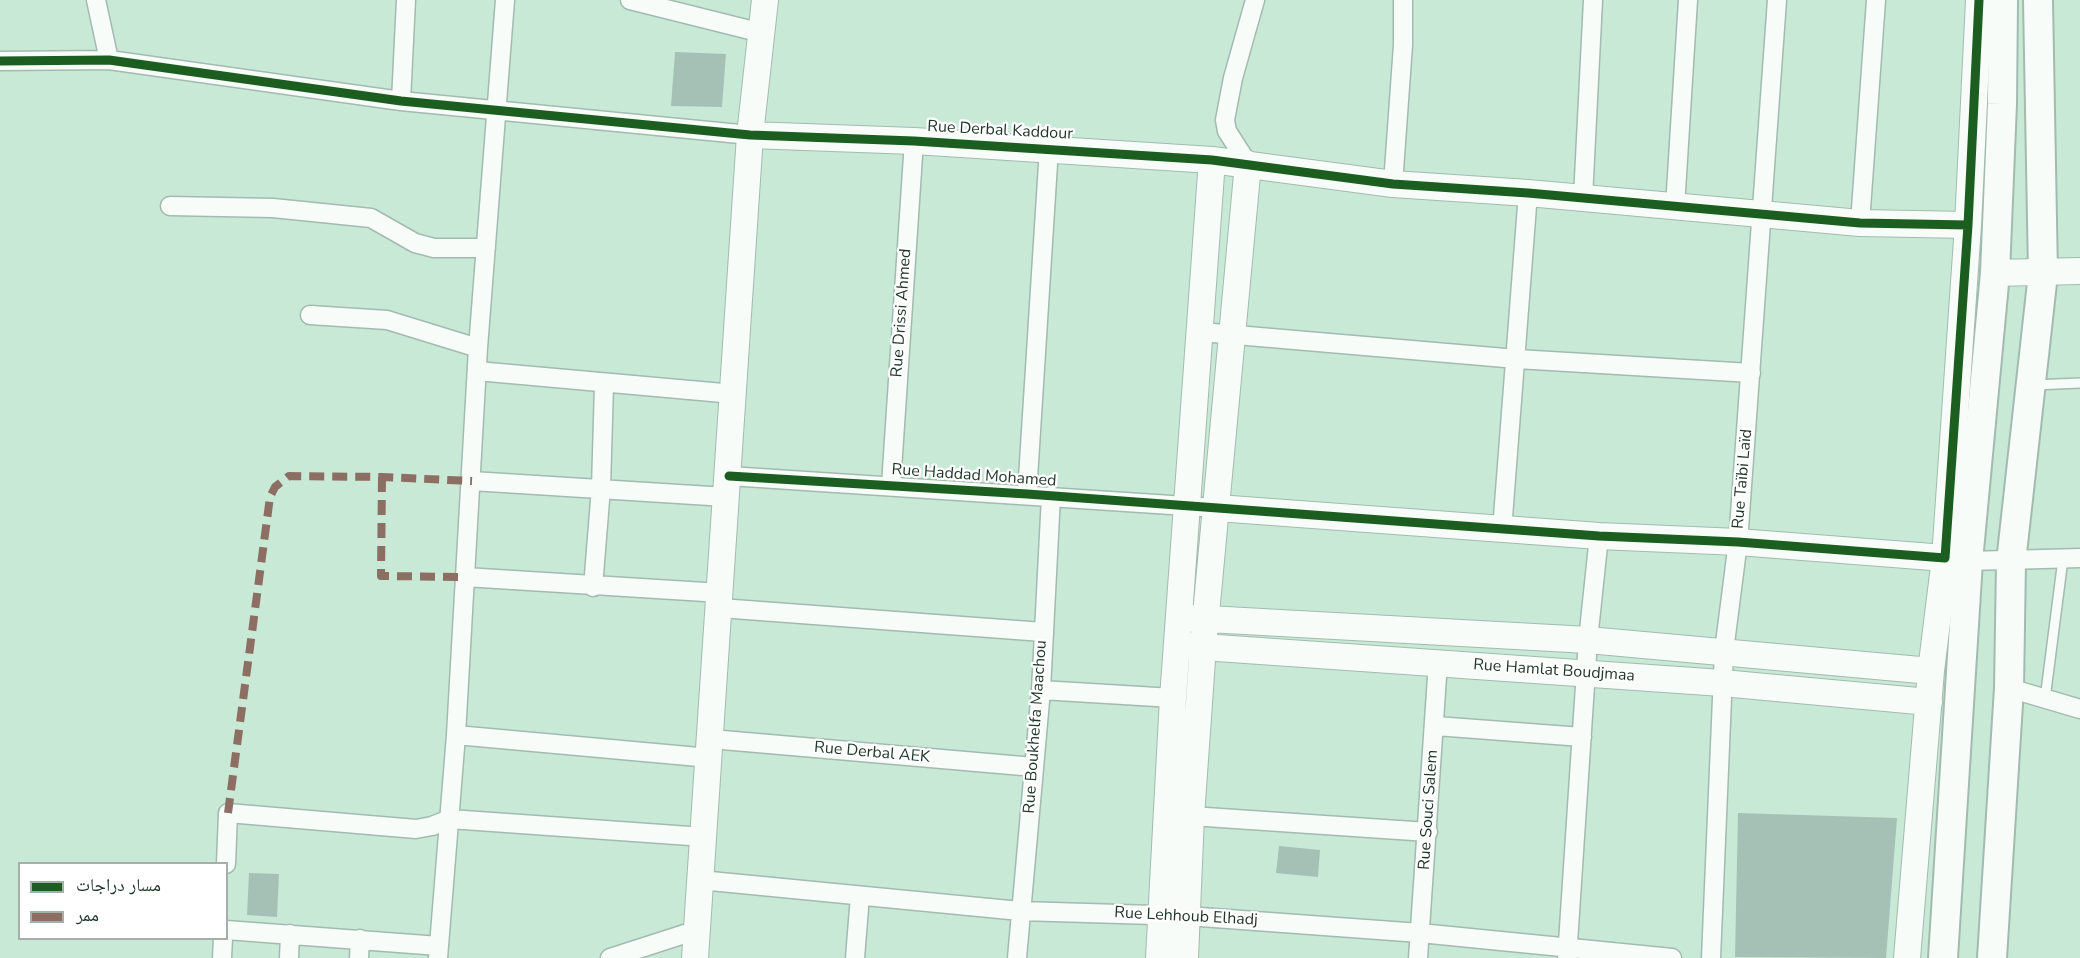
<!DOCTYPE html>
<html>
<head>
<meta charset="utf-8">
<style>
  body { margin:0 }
  #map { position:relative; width:2080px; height:958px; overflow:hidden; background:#c9e9d7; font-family:"Nunito Sans","Noto Naskh Arabic",sans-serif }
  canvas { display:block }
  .legend { position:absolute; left:18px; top:862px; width:210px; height:78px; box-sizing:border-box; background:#fff; border:2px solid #a5aea9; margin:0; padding:8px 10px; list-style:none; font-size:18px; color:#1e3529 }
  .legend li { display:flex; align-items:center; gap:12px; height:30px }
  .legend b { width:30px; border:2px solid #a5aea9 }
</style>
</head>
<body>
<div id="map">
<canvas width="2080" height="958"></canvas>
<ul class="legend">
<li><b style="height:8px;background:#1b5e20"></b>مسار دراجات</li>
<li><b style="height:8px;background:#8d6e63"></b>ممر</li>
</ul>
</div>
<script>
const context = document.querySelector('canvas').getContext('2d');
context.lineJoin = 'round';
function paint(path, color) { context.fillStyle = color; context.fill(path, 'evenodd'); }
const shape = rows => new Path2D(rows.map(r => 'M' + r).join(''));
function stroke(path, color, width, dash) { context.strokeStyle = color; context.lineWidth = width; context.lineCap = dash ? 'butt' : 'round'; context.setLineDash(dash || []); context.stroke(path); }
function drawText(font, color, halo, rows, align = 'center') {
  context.font = font + ' "Nunito Sans",sans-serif'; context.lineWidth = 4.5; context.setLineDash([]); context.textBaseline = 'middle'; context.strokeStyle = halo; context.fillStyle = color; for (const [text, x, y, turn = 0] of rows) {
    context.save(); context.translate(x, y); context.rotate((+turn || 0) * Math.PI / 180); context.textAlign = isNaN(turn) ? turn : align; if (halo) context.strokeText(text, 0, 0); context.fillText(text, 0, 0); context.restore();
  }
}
const building = shape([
  [675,52,726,54,722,107,671,106],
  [1738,813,1897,818,1886,958,1735,957],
  [1279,846,1320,850,1318,877,1276,873],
  [249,873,279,874,277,917,247,915]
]);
const lane = shape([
  [2034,385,2080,383],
  [2045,699,2063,559]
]);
const street = shape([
  [96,0,109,60],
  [630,0,762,33],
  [0,61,109,60,401,101,750,135],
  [401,101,406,0],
  [1248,164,1227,131,1225,120,1233,78,1255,0],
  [1393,184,1403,45,1403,0],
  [1583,198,1593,0],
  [170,206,273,208,371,218,415,243,434,248,486,248],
  [1675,207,1688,0],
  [1860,223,1876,0],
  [310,315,387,320,478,348],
  [1201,332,1517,359,1751,373],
  [477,371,734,394],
  [729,476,1217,508],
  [472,481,726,497],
  [891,485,914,141],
  [1027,494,1049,148],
  [1502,530,1528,193],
  [1968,561,2080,558],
  [465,577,721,593],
  [593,587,601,488,604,385],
  [720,608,1043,632],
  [2009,688,2080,709],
  [1041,690,1173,698],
  [1436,726,1582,737],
  [456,735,710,758],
  [711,739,1034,767],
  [1191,816,1428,832],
  [226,864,228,813,416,829,432,826,450,819,704,837],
  [700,880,1020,911,1187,916,1420,933,1672,958],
  [226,930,439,946],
  [222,958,223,938],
  [289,958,290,934],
  [359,958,360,939],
  [438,958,456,735,478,348,505,0],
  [610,958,697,930],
  [855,958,860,896],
  [1017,958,1041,690,1051,496],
  [1418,958,1438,662],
  [1567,958,1588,640,1599,536],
  [1711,958,1724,651,1738,542,1777,0]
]);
const secondary = shape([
  [750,135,914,141,1212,160,1393,184,1528,193,1860,223,1968,225],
  [1995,273,2080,271],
  [1217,508,1599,536,1738,542,1945,558,1968,225,1979,0],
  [1190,618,1588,640,1931,671],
  [1188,646,1722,683,1929,702],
  [695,958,750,135,765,0],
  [1159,958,1173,698,1212,160],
  [1185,958,1191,816,1203,646,1248,164],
  [1907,958,1931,671,1945,558,1962,561]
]);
const primary = shape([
  [1943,958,1968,561,1995,273,2002,104,2003,0],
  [1992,958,2009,688,2011,562,2043,274,2038,0]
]);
const quiet = shape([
  [382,477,381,576,465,577],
  [228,813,270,497,275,487,289,476,382,477,472,481]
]);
const cycleway = shape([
  [0,61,109,60,401,101,750,135,914,141,1212,160,1393,184,1528,193,1860,223,1968,225],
  [729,476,1027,494,1599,536,1738,542,1945,558,1968,225,1979,0]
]);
const streetNames = [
  ["Rue Derbal Kaddour",1000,131,3],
  ["Rue Drissi Ahmed",902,313,-86],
  ["Rue Haddad Mohamed",974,476,4],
  ["Rue Taïbi Laïd",1743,479,-85],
  ["Rue Hamlat Boudjmaa",1554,671,4],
  ["Rue Boukhelfa Maachou",1036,727,-86],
  ["Rue Derbal AEK",872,753,5],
  ["Rue Souci Salem",1429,810,-86],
  ["Rue Lehhoub Elhadj",1186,917,3]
];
paint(building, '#a5c1b6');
stroke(lane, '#a2bbae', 12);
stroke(street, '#a2bbae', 21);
stroke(secondary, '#a2bbae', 28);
stroke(primary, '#a2bbae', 32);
stroke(lane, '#f7fcf9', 9);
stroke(street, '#f7fcf9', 18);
stroke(secondary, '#f7fcf9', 26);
stroke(primary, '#f7fcf9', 28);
stroke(quiet, '#8d6e63', 8, [15, 8]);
stroke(cycleway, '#1b5e20', 9);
drawText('16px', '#1e3529', '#fff', streetNames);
</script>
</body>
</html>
